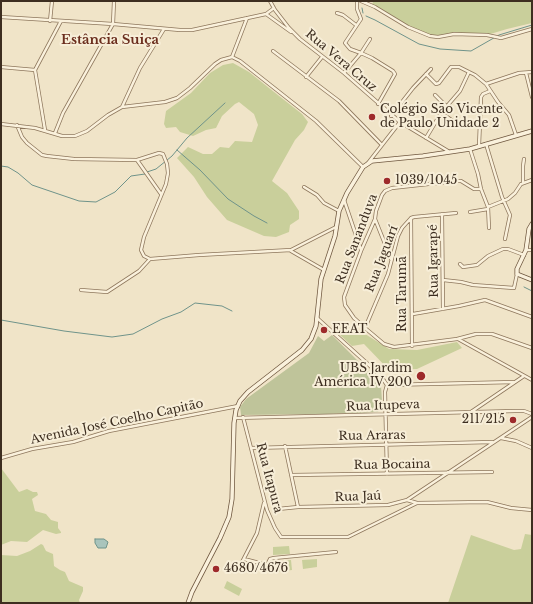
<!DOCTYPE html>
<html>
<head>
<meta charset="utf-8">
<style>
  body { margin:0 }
  #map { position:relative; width:533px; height:604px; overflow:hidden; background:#f0e4c8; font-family:"Libre Baskerville",serif }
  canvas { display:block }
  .frame { position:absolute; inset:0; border:2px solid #3d2e20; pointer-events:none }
</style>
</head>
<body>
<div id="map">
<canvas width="533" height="604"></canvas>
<div class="frame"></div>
</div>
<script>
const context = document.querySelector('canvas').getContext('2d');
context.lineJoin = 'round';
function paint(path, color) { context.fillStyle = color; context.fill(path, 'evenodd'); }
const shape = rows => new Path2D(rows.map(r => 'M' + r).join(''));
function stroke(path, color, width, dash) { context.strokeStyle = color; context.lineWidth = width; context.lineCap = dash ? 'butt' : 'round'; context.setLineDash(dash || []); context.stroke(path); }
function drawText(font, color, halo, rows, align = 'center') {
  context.font = font + ' "Libre Baskerville",serif'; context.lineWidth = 4; context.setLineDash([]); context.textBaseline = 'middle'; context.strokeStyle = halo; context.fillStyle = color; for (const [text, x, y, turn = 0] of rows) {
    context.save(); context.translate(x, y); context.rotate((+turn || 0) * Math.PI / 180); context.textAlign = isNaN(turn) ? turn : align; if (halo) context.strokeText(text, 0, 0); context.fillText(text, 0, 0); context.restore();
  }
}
const green = shape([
  [374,1,532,1,532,23,507,29,487,35,454,34,430,36,408,27,371,5],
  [233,63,249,72,269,88,302,114,308,122,304,130,295,140,272,181,287,193,299,211,299,219,290,225,289,232,276,237,264,236,227,220,207,197,194,177,177,158,188,147,203,154,212,154,220,147,229,148,235,141,252,142,258,125,254,114,239,102,235,104,222,116,216,128,206,130,193,136,180,132,176,127,166,128,164,124,166,111,191,93,210,73,223,65],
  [342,327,348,332,362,332,389,349,417,350,457,342,462,348,417,369,389,370,364,344,352,346,339,334,336,330],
  [1,468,19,492,27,489,33,492,37,492,38,495,32,499,35,511,46,514,51,520,58,522,58,528,61,532,61,533,56,534,43,530,27,542,11,541,1,545],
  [525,534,532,535,532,603,448,603,471,535,514,550,521,549],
  [41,544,43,545,46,551,53,554,54,566,60,570,65,572,69,581,83,587,83,591,79,600,80,603,1,603,1,555,17,556,30,551],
  [289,546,290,554,273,555,273,547],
  [317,559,317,567,303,569,302,560],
  [291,560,292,570,275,572,274,562],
  [227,581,242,589,239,596,224,588]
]);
const cemetery = shape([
  [332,335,377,380,381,386,382,401,381,407,378,412,327,414,241,415,240,407,246,399,309,353,318,336,324,341]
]);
const water = shape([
  [95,539,104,539,108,542,106,548,98,548,95,543,95,539]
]);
const stream = shape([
  [362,8,363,13],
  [366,16,375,20,419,44,440,49,471,51,499,35,532,25],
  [177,150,200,170,228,199,254,216,267,223],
  [1,166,8,167,18,173,32,185,79,201,96,202,115,192,131,176,145,174],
  [147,172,156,169,172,156,187,138,225,103],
  [524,287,532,291],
  [1,320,64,331,112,337,133,334,162,319,181,312,195,303,222,306,232,311]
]);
const street = shape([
  [270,1,275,10,289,28,300,39,344,73,400,122,448,151],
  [361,1,375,7,408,27,430,36,438,37,454,34,487,35,501,38,532,29],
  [337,13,343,15,356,25],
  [266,14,291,32],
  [266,14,274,8],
  [1,17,113,24,180,30,192,30,266,14],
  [50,21,52,1],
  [370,39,361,53,372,58,393,71,395,74,378,104],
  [273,51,339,101,382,145],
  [232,57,247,18],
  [1,67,35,70],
  [344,73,361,53,350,49,345,43,361,19,357,9,357,1],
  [526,73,532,97],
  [426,74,436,84,439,83,451,67,459,67,475,75,486,84,498,102,509,115,516,135],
  [306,77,322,57],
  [486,84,519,73,532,72],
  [435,95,446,106],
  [122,107,140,68,164,29],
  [441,113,453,121,467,123],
  [391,116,413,88,431,69],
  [1,124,35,128,62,136,75,136,87,131,108,115,122,107,165,102,177,98,190,88,215,64,221,60,232,57,240,61,316,121,363,167],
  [17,125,22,137,27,143,42,155,47,156,74,159,137,160,159,153,163,154,167,164,168,173,166,184,144,237,141,250,144,256,150,259,199,255,291,250,336,227],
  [45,130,35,70,61,21],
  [55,133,63,113,113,24,114,1],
  [426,138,441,113,460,91,469,72],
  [486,144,502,197,510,215,505,239],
  [479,146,481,97,483,94,490,91],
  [470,149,478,174,481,189,488,207,489,228],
  [137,160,161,194],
  [368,163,400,122],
  [523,182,523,166,524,159],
  [304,187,317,195,324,203,339,211],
  [481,189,474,189,461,181,456,181,392,188,385,191,382,195,376,211,375,219,361,251,344,297,345,305,354,318,365,328,384,344,394,347,457,339,476,334,492,334,532,348],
  [344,200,361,250],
  [488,207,508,199,515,193,521,184,532,180],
  [470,212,488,209],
  [442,214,443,309],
  [411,218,412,346],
  [375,219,391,259],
  [526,250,532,250],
  [291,251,324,270],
  [460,264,463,267,477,265,488,256,503,249,508,249,524,255],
  [443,280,461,282,473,285,514,288,517,274],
  [81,290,107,292,139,271,150,259],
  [413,314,459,306,485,300,532,317],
  [317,318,380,375,387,385,385,392,387,474],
  [365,328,388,274,398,236,402,228,411,218,414,217,456,213],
  [458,339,532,380],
  [387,385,515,382],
  [471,412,524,376],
  [243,417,267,510,275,528,281,537,348,537,417,503],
  [235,418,515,411,524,411,532,414],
  [501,438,516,441,532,448],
  [285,446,298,507],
  [251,448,492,442],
  [1,458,32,449,73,442,109,431,238,406],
  [292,475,492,472],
  [407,500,532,417],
  [278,509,298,507,388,505,407,500,417,503,487,502,511,508,532,510],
  [244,559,267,565],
  [242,564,265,569,270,559,274,558,336,552],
  [240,566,257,533,264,503]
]);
const secondary = shape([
  [532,224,529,229,526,250,517,269,517,274,532,280],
  [188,603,192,592,220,538,229,517,232,499,234,423,236,410,240,401,248,392,302,350,311,339,316,326,321,279,335,236,339,211,347,193,363,167,372,161,423,156,470,149,532,131]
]);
const markers = [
  [372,117,4,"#9e2a2b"],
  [387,181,4,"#9e2a2b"],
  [324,330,4,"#9e2a2b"],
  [421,376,5,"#9e2a2b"],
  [513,420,4,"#9e2a2b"],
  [216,569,4,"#9e2a2b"]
];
const streetNames = [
  ["Rua Vera Cruz",341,61,40],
  ["Rua Sananduva",357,239,-69],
  ["Rua Jaguarí",382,259,-69],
  ["Rua Igarapé",434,261,-91],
  ["Rua Tarumã",403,294,-90],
  ["Rua Itupeva",383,406,-2],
  ["Avenida José Coelho Capitão",117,422,-12],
  ["Rua Araras",372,436,-1],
  ["Rua Bocaina",392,465,-1],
  ["Rua Itapura",269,478,75],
  ["Rua Jaú",358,497,-2]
];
const poiNames = [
  ["Colégio São Vicente",380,110],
  ["de Paulo Unidade 2",380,124],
  ["1039/1045",395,181],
  ["EEAT",332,330],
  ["UBS Jardim",412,369,"right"],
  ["América IV 200",412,383,"right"],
  ["211/215",505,420,"right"],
  ["4680/4676",224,569]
];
const neighbourhoodNames = [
  ["Estância Suiça",110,40]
];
paint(green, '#c9cf9b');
paint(cemetery, '#bfc49a');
paint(water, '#a9c4bc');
stroke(water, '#6f938a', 1);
stroke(stream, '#6f938a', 1);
stroke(street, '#8d765c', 4);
stroke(secondary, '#6f573f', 5);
stroke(street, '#faf1dc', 2.5);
stroke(secondary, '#faf1dc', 3.5);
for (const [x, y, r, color] of markers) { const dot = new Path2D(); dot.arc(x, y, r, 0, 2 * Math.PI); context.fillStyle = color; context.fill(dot); stroke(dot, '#f7eed8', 1.5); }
drawText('12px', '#3d2e20', '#f7eed8', streetNames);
drawText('12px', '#3d2e20', '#f7eed8', poiNames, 'left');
drawText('bold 13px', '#6b2e1e', '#f7eed8', neighbourhoodNames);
</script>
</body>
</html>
